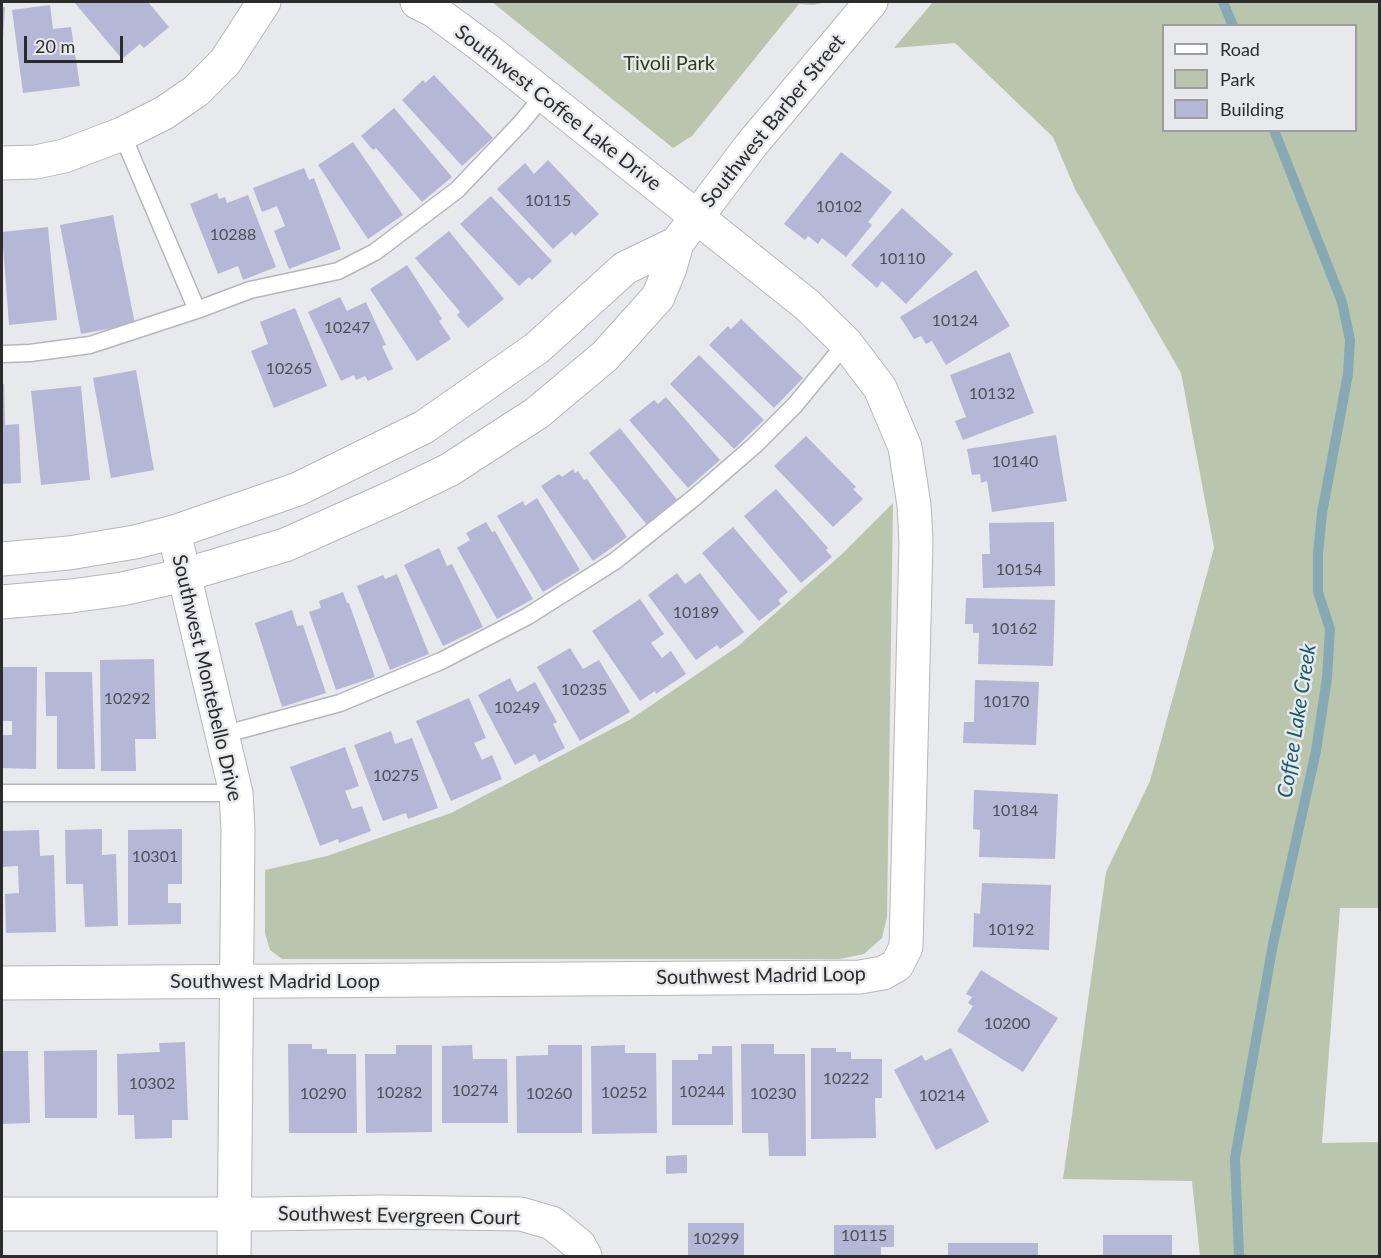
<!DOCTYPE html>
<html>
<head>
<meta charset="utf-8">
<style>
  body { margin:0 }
  #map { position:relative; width:1381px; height:1258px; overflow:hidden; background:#e8e9ec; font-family:Lato,sans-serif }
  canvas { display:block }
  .frame { position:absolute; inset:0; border:3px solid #2c2c2d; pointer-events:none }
  .legend { position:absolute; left:1162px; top:24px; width:195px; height:108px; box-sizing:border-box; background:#e8e9ec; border:2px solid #9d9da0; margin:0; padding:8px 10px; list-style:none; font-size:18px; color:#2c2c2d }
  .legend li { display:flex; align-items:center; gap:12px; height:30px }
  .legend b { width:30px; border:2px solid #9d9da0 }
  .scale { position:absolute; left:24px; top:36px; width:99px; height:27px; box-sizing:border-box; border:3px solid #2c2c2d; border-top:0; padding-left:8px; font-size:18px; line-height:21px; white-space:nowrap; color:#2c2c2d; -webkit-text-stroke:4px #e8e9ec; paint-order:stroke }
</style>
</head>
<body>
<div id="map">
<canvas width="1381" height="1258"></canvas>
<div class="frame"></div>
<ul class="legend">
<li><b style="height:8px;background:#fff"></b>Road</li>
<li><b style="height:16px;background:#b9c5ac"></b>Park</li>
<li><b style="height:16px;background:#b4b8d6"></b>Building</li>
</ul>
<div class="scale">20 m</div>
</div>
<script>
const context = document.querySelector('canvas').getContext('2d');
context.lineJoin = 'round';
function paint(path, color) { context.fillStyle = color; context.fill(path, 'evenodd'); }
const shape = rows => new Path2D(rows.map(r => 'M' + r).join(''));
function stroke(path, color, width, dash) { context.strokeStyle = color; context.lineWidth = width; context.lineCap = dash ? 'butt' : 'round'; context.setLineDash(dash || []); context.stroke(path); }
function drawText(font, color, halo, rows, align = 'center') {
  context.font = font + ' Lato,sans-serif'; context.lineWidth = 5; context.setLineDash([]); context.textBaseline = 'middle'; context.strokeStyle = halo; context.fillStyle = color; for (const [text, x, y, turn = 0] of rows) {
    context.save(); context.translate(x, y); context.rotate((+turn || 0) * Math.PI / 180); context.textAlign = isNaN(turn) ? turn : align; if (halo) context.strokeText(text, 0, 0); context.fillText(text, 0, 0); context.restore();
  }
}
const green = shape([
  [492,2,828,2,813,5,799,4,692,136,673,148],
  [933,2,1379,2,1379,908,1340,908,1322,1143,1379,1142,1379,1256,1200,1256,1192,1181,1063,1179,1106,872,1150,781,1214,548,1181,373,1075,189,1053,137,955,43,894,48],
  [1164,26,1356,26,1356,130,1164,130],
  [893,503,887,917,882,938,864,954,839,959,282,959,270,950,265,933,265,870,327,856,451,813,631,719,737,647,842,554]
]);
const stream = shape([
  [1223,2,1233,26],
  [1239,1256,1235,1158,1273,944,1316,751,1327,678,1330,629,1318,592,1318,554,1322,513,1348,374,1350,340,1342,302,1274,130]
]);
const building = shape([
  [74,2,148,2,169,27,144,48,140,44,122,59],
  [50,5,53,29,71,27,80,86,23,93,12,10],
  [2,7,5,7,3,38,2,38],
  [434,75,493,138,462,166,402,100,423,80,425,83],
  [394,108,452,177,422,202,376,148,373,150,361,136],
  [353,142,403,215,368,239,318,165],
  [841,152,892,192,868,222,872,225,846,257,822,238,818,244,808,236,805,240,784,224],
  [548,160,599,214,575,236,572,232,553,249,497,189,525,163,534,174],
  [304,168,309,180,314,178,341,249,289,269,274,231,285,226,277,206,262,212,253,188],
  [217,193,219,199,225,197,227,203,248,195,276,267,243,280,238,266,218,274,190,204],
  [491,196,552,261,532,280,529,277,519,286,460,224],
  [902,208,953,254,906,304,882,281,877,288,851,265],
  [113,215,135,324,81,334,60,225],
  [48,227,57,320,9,325,2,232],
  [449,231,504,299,468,328,457,315,460,312,415,258],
  [407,265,442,319,439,321,451,339,417,361,370,289],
  [976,270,1010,326,946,365,932,341,926,344,921,336,914,339,900,317],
  [340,297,347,311,366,302,386,345,382,346,393,369,368,381,365,376,356,380,354,375,341,381,308,312],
  [295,308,327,386,274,408,251,351,268,344,260,322],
  [741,319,803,378,774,408,709,345,728,326,731,329],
  [1010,352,1034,413,963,440,955,421,966,417,950,375],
  [699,355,764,420,734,449,670,384],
  [136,370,154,470,111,478,93,378],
  [2,384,4,384,5,425,19,424,21,483,2,484],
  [81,386,90,480,41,485,31,391],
  [666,397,720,460,688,488,629,420,654,400,658,404],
  [620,428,678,501,647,525,589,453],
  [1056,435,1067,501,992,512,987,481,981,483,980,474,972,475,967,449],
  [806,436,856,487,853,489,863,499,833,527,774,466],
  [573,469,575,473,578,471,584,480,587,479,627,537,593,561,541,486,559,474,562,477],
  [776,489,828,548,826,550,832,557,801,583,744,516],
  [537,498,580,570,543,592,497,516,523,501,525,506],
  [486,522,492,532,495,531,533,599,497,619,457,548,470,540,466,533],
  [1054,522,1055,586,983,588,982,554,990,554,989,523],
  [733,527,788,592,778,600,781,604,759,621,702,553],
  [439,548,447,566,452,564,483,627,443,646,404,565],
  [677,573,685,584,700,573,744,632,720,649,717,645,696,660,648,595],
  [397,574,429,654,390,670,357,586,383,575,385,579],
  [343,592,347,603,349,603,375,677,336,690,309,612,321,608,319,601],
  [966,598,1055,600,1053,666,978,664,979,633,973,633,973,624,965,624],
  [640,599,664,634,651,643,662,658,671,651,686,674,656,694,655,691,640,701,592,631],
  [292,610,297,626,303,625,326,693,282,707,255,623],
  [570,648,583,669,599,660,630,712,580,741,537,667],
  [154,659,156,739,135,739,136,771,101,771,100,660],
  [2,667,37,667,36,769,2,768,2,735,12,735,12,721,2,721],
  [45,672,92,672,95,769,57,769,57,716,46,716],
  [510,678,517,692,535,682,557,722,553,724,565,748,539,762,535,754,515,765,478,695],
  [975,680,1039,682,1036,745,963,743,964,722,974,722],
  [469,698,486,738,474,743,482,760,492,755,502,779,451,801,416,721],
  [391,731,395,744,412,738,438,808,408,819,406,813,383,821,354,745],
  [345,747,359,786,345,791,352,809,362,806,371,831,339,843,338,839,320,846,290,767],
  [974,790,1058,794,1055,859,979,857,980,830,973,829],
  [102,829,102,855,116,854,118,926,85,927,83,884,66,884,65,830],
  [182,829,182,884,168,884,168,903,181,903,181,924,128,925,128,830],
  [39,830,40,856,54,855,56,932,6,933,5,894,19,893,18,866,2,867,2,831],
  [982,883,1051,885,1049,950,973,947,974,913,980,914],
  [981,970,1058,1018,1023,1072,957,1031,973,1006,968,1003,972,997,966,994],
  [185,1042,188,1120,172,1120,172,1138,135,1139,134,1115,118,1115,117,1054,160,1052,159,1043],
  [288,1044,312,1044,312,1049,327,1049,327,1054,356,1054,357,1133,289,1133],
  [741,1044,774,1044,774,1054,805,1054,806,1156,769,1156,768,1133,742,1133],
  [396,1045,432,1045,432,1132,366,1133,365,1054,396,1054],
  [472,1045,473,1059,507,1059,508,1123,442,1123,442,1046],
  [548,1045,582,1045,582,1133,517,1133,516,1056,548,1055],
  [625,1045,625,1053,656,1053,657,1133,592,1134,591,1046],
  [712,1046,732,1046,733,1125,672,1125,672,1060,698,1060,698,1054,712,1054],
  [811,1048,836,1048,836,1052,851,1052,851,1059,882,1059,882,1098,875,1098,876,1138,811,1139],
  [951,1048,989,1122,936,1150,894,1070,922,1055,925,1061],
  [97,1050,97,1118,45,1118,44,1051],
  [2,1051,28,1051,30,1123,2,1124],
  [687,1155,687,1173,666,1174,666,1156],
  [688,1223,744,1223,744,1256,688,1256],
  [834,1225,894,1225,894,1247,881,1247,881,1256,834,1256],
  [1103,1235,1172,1235,1172,1256,1103,1256],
  [948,1243,1038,1243,1038,1256,948,1256]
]);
const service = shape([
  [122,134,197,310],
  [2,354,30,353,90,345,197,310,250,290,338,271,375,252,457,190,520,124,544,95],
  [222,735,340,703,441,661,528,616,615,561,695,497,755,445,795,405,846,343],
  [2,793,236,793]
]);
const minor = shape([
  [2,163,36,162,64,156,122,134,164,113,196,91,225,62,264,2],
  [174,532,236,793,238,830,234,1256],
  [2,983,860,977,883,973,897,965,906,947,916,541,914,505,905,447,880,388,846,343,806,304,486,49,433,10,417,2],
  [2,1214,265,1214,381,1212,521,1214,552,1223,579,1245,585,1256]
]);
const tertiary = shape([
  [2,559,69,553,135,542,174,532,298,489,424,427,537,348,625,268,677,243],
  [2,602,71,596,122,589,184,575,285,545,393,497,449,470,537,413,605,356,658,297,670,268,677,243,752,144,871,2]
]);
const numberNames = [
  ["10115",548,201],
  ["10102",839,207],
  ["10288",233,235],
  ["10110",902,259],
  ["10124",955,321],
  ["10247",347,328],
  ["10265",289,369],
  ["10132",992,394],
  ["10140",1015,462],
  ["10154",1019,570],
  ["10189",696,613],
  ["10162",1014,629],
  ["10235",584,690],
  ["10292",127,699],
  ["10170",1006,702],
  ["10249",517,708],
  ["10275",396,776],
  ["10184",1015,811],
  ["10301",155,857],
  ["10192",1011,930],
  ["10200",1007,1024],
  ["10222",846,1079],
  ["10302",152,1084],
  ["10274",475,1091],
  ["10244",702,1092],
  ["10282",399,1093],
  ["10252",624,1093],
  ["10290",323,1094],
  ["10260",549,1094],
  ["10230",773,1094],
  ["10214",942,1096],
  ["10115",864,1236],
  ["10299",716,1239]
];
const parkNames = [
  ["Tivoli Park",669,64]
];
const streetNames = [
  ["Southwest Coffee Lake Drive",558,108,38],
  ["Southwest Barber Street",773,121,-51],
  ["Southwest Montebello Drive",207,678,77],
  ["Southwest Madrid Loop",761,976,-1],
  ["Southwest Madrid Loop",275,982],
  ["Southwest Evergreen Court",399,1216,1]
];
const waterNames = [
  ["Coffee Lake Creek",1297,721,-81]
];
paint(green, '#b9c5ac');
stroke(stream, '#86a9b4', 10);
paint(building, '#b4b8d6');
stroke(service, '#b7b7bb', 19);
stroke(minor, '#b7b7bb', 35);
stroke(tertiary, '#b7b7bb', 35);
stroke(service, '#fff', 16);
stroke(minor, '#fff', 33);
stroke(tertiary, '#fff', 33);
drawText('16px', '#4e4f57', null, numberNames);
drawText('20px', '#2d4014', '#e8e9ec', parkNames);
drawText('20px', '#2c2c2d', '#e8e9ec', streetNames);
drawText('italic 21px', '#165c6d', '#e8e9ec', waterNames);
</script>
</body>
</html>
